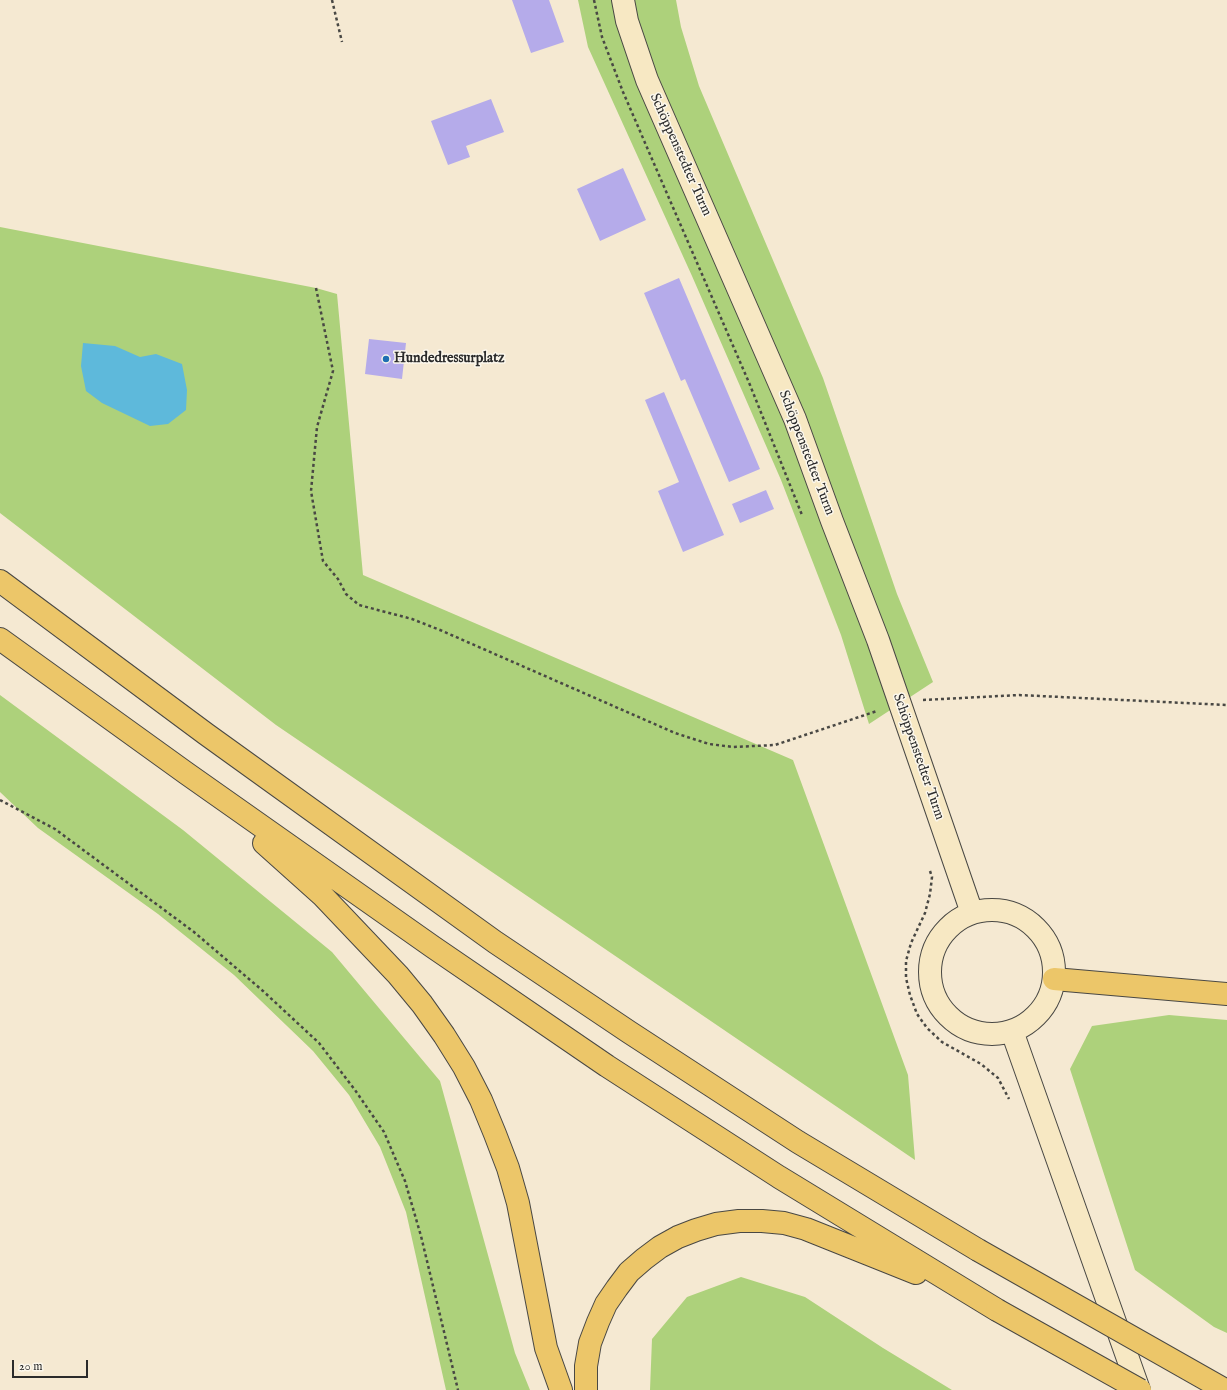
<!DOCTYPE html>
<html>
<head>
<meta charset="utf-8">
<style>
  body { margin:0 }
  #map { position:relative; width:1227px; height:1390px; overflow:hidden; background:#f5e9d2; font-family:"IM FELL English",serif }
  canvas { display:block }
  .scale { position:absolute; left:12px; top:1360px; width:76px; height:18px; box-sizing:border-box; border:2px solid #2b2b2b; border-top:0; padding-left:5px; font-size:12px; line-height:14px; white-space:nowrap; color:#2b2b2b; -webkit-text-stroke:3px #fbf7ec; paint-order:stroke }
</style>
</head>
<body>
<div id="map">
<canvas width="1227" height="1390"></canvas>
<div class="scale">20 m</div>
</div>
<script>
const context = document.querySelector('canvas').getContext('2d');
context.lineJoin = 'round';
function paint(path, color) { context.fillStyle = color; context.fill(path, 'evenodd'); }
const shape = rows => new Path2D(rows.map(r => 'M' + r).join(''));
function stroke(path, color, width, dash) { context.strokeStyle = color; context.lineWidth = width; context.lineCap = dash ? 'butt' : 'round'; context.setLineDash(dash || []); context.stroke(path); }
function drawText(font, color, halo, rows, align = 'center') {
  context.font = font + ' "IM FELL English",serif'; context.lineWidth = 3; context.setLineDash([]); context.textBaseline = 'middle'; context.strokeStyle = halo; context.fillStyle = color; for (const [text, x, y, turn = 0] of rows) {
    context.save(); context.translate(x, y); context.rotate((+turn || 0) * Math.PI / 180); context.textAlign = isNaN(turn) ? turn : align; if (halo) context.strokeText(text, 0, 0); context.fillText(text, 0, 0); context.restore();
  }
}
const green = shape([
  [578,0,676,0,681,27,699,86,823,378,897,594,933,682,869,724,841,635,781,480,692,276,588,47],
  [0,227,316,288,337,294,363,575,793,760,908,1075,915,1160,276,725,0,513],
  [0,695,183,830,332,952,440,1081,515,1353,530,1390,446,1390,406,1212,380,1147,349,1095,313,1051,234,975,158,914,38,828,0,792],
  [1169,1015,1227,1020,1227,1333,1214,1327,1135,1270,1070,1069,1092,1026],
  [741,1277,805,1297,883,1348,952,1390,650,1390,652,1339,687,1297]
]);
const water = shape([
  [83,343,115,346,140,357,156,354,182,364,187,390,186,410,168,424,150,426,102,403,86,391,81,366]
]);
const building = shape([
  [512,0,549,0,564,42,531,53],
  [491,99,504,132,466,146,470,157,448,165,431,121],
  [623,168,646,220,600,241,577,189],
  [679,278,760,469,729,482,685,379,681,381,644,293],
  [369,339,406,343,402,379,365,374],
  [664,392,724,535,683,552,658,491,679,482,645,400],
  [766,490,774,509,740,523,732,504]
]);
const path = shape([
  [332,0,342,42],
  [594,0,602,37,623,92,750,385,802,515],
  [316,288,333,371,317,427,311,491,323,561,338,579,346,594,359,605,412,619,440,630,675,733,709,744,733,747,775,745,877,711],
  [923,700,1019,695,1227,705],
  [0,800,55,829,194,932,263,991,319,1043,355,1090,384,1132,405,1181,421,1236,458,1390],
  [930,871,932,877,930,894,925,913,911,943,906,961,906,978,910,995,917,1014,927,1028,942,1042,981,1064,998,1078,1009,1099]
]);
const secondary = shape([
  [623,0,627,21,647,80,795,419,832,521,878,640,972,913],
  '930 972a62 62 0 1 1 124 0a62 62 0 1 1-124 0Z',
  [1012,1031,1139,1390]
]);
const motorway = shape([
  [0,581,206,734,495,942,629,1032,798,1142,978,1250],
  [0,639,186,773,433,947,607,1066,779,1177,997,1310],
  [264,843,322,895,398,975,422,1004,444,1035,464,1067,481,1100,495,1134,508,1168,518,1203,546,1348,561,1390],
  [1054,979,1227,994],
  [586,1390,586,1366,590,1343,598,1322,606,1304,617,1288,629,1272,644,1259,660,1247,678,1237,696,1230,716,1224,739,1221,762,1221,784,1223,806,1229,916,1273]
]);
const motorwayBridge = shape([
  [978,1250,1225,1390],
  [997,1310,1140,1390]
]);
const markers = [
  [386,359,4,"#1f6fb2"]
];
const streetNames = [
  ["Schöppenstedter Turm",680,155,66],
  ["Schöppenstedter Turm",806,453,69],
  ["Schöppenstedter Turm",918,757,71]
];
const poiNames = [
  ["Hundedressurplatz",394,359]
];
paint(green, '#add17b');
paint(water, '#5eb9db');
paint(building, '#b5abea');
stroke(secondary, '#494844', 24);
stroke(motorway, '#494844', 24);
stroke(path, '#494844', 2.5, [3, 3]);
stroke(secondary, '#f7e8c3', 22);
stroke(motorway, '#ecc669', 22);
stroke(motorwayBridge, '#494844', 24, []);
stroke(motorwayBridge, '#ecc669', 22);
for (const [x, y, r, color] of markers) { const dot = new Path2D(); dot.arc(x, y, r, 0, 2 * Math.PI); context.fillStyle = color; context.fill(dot); stroke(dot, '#fbf7ec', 1.5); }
drawText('14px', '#2b2b2b', '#fbf7ec', streetNames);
drawText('bold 14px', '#2b2b2b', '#fbf7ec', poiNames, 'left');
</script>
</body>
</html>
